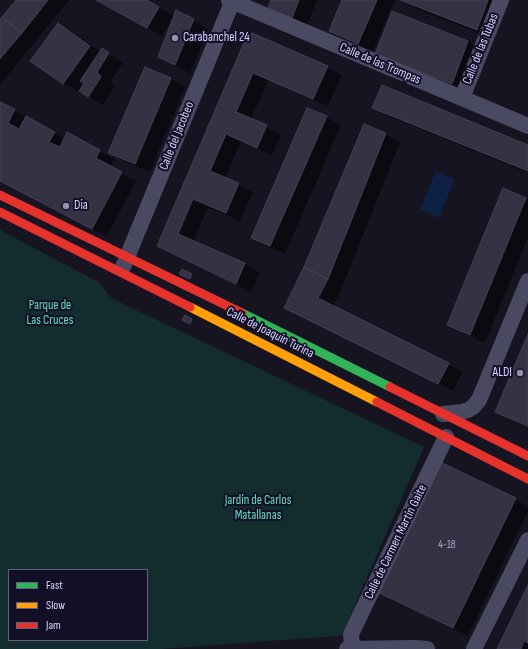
<!DOCTYPE html>
<html>
<head>
<meta charset="utf-8">
<style>
  body { margin:0 }
  #map { position:relative; width:528px; height:649px; overflow:hidden; background:#161421; font-family:"Sofia Sans Condensed",sans-serif }
  canvas { display:block }
  .legend { position:absolute; left:8px; top:569px; width:140px; height:72px; box-sizing:border-box; background:#130f26; border:1px solid #625e7d; margin:0; padding:5px 7px; list-style:none; font-size:12px; color:#d9d4ff }
  .legend li { display:flex; align-items:center; gap:8px; height:20px }
  .legend b { width:20px; border:1px solid #625e7d }
</style>
</head>
<body>
<div id="map">
<canvas width="528" height="649"></canvas>
<ul class="legend">
<li><b style="height:5px;background:#30b455"></b>Fast</li>
<li><b style="height:5px;background:#ff9f0a"></b>Slow</li>
<li><b style="height:5px;background:#e5322d"></b>Jam</li>
</ul>
</div>
<script>
const context = document.querySelector('canvas').getContext('2d');
context.lineJoin = 'round';
function paint(path, color) { context.fillStyle = color; context.fill(path, 'evenodd'); }
const shape = rows => new Path2D(rows.map(r => 'M' + r).join(''));
function stroke(path, color, width, dash) { context.strokeStyle = color; context.lineWidth = width; context.lineCap = dash ? 'butt' : 'round'; context.setLineDash(dash || []); context.stroke(path); }
function drawText(font, color, halo, rows, align = 'center') {
  context.font = font + ' "Sofia Sans Condensed",sans-serif'; context.lineWidth = 4; context.setLineDash([]); context.textBaseline = 'middle'; context.strokeStyle = halo; context.fillStyle = color; for (const [text, x, y, turn = 0] of rows) {
    context.save(); context.translate(x, y); context.rotate((+turn || 0) * Math.PI / 180); context.textAlign = isNaN(turn) ? turn : align; if (halo) context.strokeText(text, 0, 0); context.fillText(text, 0, 0); context.restore();
  }
}
const green = shape([
  [0,230,100,283,111,298,424,447,342,635,337,636,161,649,0,649],
  [9,570,147,570,147,640,9,640]
]);
const water = shape([
  [436,171,455,180,438,218,420,209]
]);
const shadow = shape([
  [17,0,69,0,0,85,0,20],
  [98,0,145,0,174,16,193,20,208,29,190,73,159,57,174,17,173,17,162,36],
  [272,0,317,0,307,26,284,16],
  [343,0,395,0,373,51,345,39,330,31],
  [401,0,506,0,492,38,416,9],
  [392,12,468,42,483,50,467,91,391,62],
  [58,24,73,32,101,52,102,50,123,63,111,81,115,86,103,105,79,90,78,91,63,83],
  [243,45,327,67,342,75,328,106,268,80,251,119,281,135,272,155,241,142,225,178,253,192,240,221,208,207,193,242,245,264,260,273,251,292,173,254,158,246],
  [145,68,171,79,185,87,150,172,124,161,110,152],
  [0,103,65,139,68,134,100,151,114,159,110,167,136,181,107,236,0,181],
  [374,108,528,146,528,173,388,116],
  [326,117,341,125,285,254,266,246,252,237],
  [365,125,386,134,400,143,342,288,333,307,463,372,453,391,300,316,285,307,305,268],
  [526,198,528,200,528,237,485,343,463,333,448,325],
  [515,499,528,507,528,511,468,636,393,600,379,591],
  [528,587,528,649,498,649]
]);
const building = shape([
  [16,0,48,0,22,33,2,17,16,0],
  [96,0,147,0,159,7,147,28,96,0],
  [271,0,299,0,292,18,268,8,271,0],
  [342,0,377,0,358,44,329,31,342,0],
  [400,0,488,0,477,30,400,0],
  [176,10,194,19,175,65,158,57,176,10],
  [392,11,468,41,452,84,375,54,392,11],
  [2,17,22,33,0,59,0,19,2,17],
  [58,23,90,46,63,84,30,61,58,23],
  [252,33,328,66,313,99,253,73,236,112,267,125,257,148,226,134,210,171,239,183,226,213,193,199,178,234,245,263,236,284,157,246,243,45,252,33],
  [102,48,109,53,97,72,101,77,88,97,79,91,84,83,80,81,102,48],
  [145,67,171,78,135,164,108,153,145,67],
  [382,85,528,145,528,171,372,108,382,85],
  [0,102,15,109,8,123,19,129,26,116,55,132,49,142,60,147,67,132,100,150,96,158,122,172,92,229,0,181,0,102],
  [307,108,327,116,270,246,251,238,307,108],
  [364,124,386,133,328,279,304,267,364,124],
  [503,188,526,198,470,335,447,325,503,188],
  [304,267,328,279,318,298,449,363,438,384,284,308,304,267],
  [182,269,192,274,190,279,179,274,182,269],
  [185,315,192,319,190,324,182,320,185,315],
  [528,334,528,426,495,412,528,334],
  [440,462,516,498,453,628,377,592,440,462],
  [528,585,528,643,524,641,521,649,497,649,528,585]
]);
const street = shape([
  [229,0,528,126],
  [462,98,501,0],
  [123,267,233,0],
  [443,414,462,412,468,410,473,407,479,400,528,281],
  [347,649,415,648,427,649],
  [352,649,351,634,446,437],
  [474,649,528,540]
]);
const fast = shape([
  [242,313,390,387]
]);
const slow = shape([
  [190,307,377,402]
]);
const jam = shape([
  [0,195,242,313],
  [0,212,190,307],
  [390,387,528,456],
  [377,402,528,479]
]);
const markers = [
  [175,38,4,"#9591b1"],
  [66,206,4,"#9591b1"],
  [520,373,4,"#9591b1"]
];
const numberNames = [
  ["4-18",447,545]
];
const poiNames = [
  ["Carabanchel 24",183,38],
  ["Dia",74,206],
  ["ALDI",512,373,"right"]
];
const streetNames = [
  ["Calle de las Tubas",481,49,-68],
  ["Calle de las Trompas",380,64,23],
  ["Calle del Jacobeo",177,136,-68],
  ["Calle de Joaquín Turina",270,333,27],
  ["Calle de Carmen Martín Gaite",396,542,-64]
];
const parkNames = [
  ["Parque de",50,306],
  ["Las Cruces",50,321],
  ["Jardín de Carlos",258,501],
  ["Matallanas",258,516]
];
paint(green, '#132c2d');
paint(water, '#0d2144');
paint(shadow, '#0007');
paint(building, '#343243');
stroke(building, '#433f54', 1);
stroke(street, '#4a4962', 16);
stroke(fast, '#30b455', 9);
stroke(slow, '#ff9f0a', 9);
stroke(jam, '#e5322d', 9);
for (const [x, y, r, color] of markers) { const dot = new Path2D(); dot.arc(x, y, r, 0, 2 * Math.PI); context.fillStyle = color; context.fill(dot); stroke(dot, '#130f26', 1.5); }
drawText('11px', '#b0acd0', null, numberNames);
drawText('13px', '#d9d4ff', '#130f26', poiNames, 'left');
drawText('13px', '#d9d4ff', '#130f26', streetNames);
drawText('13px', '#5fe0c0', '#130f26', parkNames);
</script>
</body>
</html>
